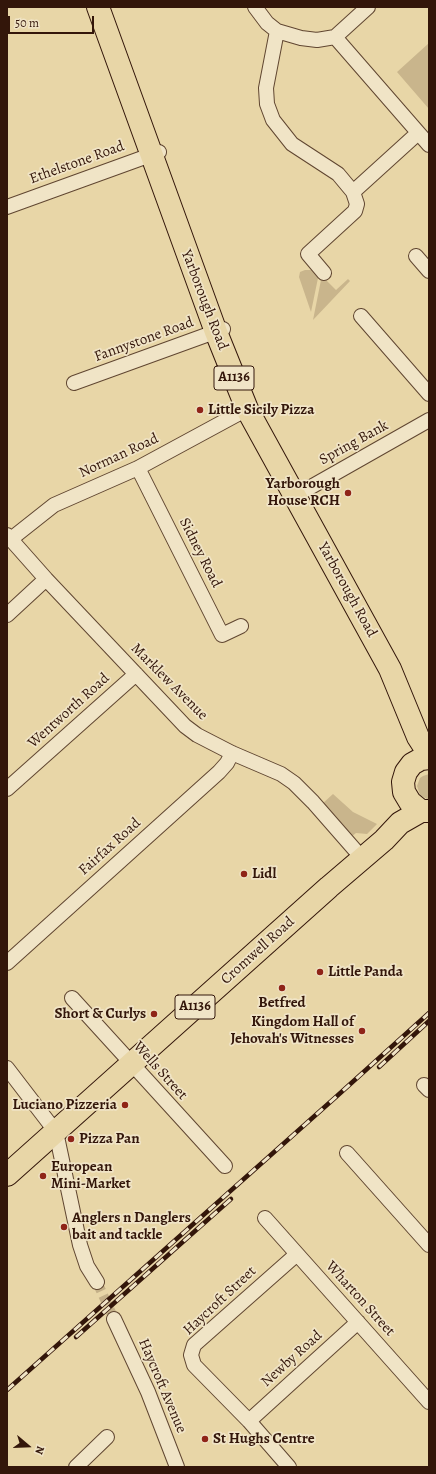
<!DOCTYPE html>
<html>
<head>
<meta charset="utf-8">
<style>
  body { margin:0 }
  #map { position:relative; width:436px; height:1474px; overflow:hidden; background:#e8d6a7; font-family:Alegreya,serif }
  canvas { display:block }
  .frame { position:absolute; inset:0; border:8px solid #33160a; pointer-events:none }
  .north { position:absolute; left:8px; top:1426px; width:40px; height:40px; -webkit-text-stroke:3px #f0e4c6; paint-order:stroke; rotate:109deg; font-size:11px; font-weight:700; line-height:16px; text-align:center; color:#33160a }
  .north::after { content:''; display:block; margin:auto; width:14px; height:18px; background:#33160a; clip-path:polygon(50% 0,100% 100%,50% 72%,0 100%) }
  .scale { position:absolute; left:8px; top:16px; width:86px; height:18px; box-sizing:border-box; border:2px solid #33160a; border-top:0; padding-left:5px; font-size:12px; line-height:14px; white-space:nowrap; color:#33160a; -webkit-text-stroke:3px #f0e4c6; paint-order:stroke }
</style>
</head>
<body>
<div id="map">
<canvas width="436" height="1474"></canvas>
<div class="frame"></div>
<div class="north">N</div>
<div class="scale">50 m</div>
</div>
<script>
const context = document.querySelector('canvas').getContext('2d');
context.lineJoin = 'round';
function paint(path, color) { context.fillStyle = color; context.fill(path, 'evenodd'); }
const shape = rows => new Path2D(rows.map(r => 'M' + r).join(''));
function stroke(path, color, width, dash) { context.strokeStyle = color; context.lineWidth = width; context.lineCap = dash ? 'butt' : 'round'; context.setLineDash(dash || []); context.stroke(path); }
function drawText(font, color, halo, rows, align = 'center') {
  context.font = font + ' Alegreya,serif'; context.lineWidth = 3.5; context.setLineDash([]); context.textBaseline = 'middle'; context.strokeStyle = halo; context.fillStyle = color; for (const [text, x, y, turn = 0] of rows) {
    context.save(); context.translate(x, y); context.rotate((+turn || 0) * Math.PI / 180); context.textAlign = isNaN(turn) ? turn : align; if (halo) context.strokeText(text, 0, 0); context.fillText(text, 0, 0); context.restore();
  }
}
const green = shape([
  [429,43,429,109,397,72],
  [305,270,311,270,318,278,311,312,299,277,300,272],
  [323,277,336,290,348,279,350,281,313,320,321,280],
  [429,774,429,799,427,799,420,795,417,786,420,778,423,776],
  [333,794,353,812,377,824,367,834,356,833,351,837,322,804]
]);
const pedestrianTunnel = shape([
  [97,1282,114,1319]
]);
const minor = shape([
  [255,7,267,23,277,31,301,38,317,40,335,37,368,7],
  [277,31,266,88,267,104,273,120,292,144,338,174,353,192],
  [335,37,429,145],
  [7,207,159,152],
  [416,256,429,271],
  [324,273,308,254,355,211,357,204,353,192,418,133],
  [361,316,429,394],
  [74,383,223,329],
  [138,468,222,635,241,626],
  [295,496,429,420],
  [7,535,46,579,185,726,197,735,232,753,281,774,294,783,313,802,362,858],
  [11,539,54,505,138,468,247,409],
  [7,615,46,579],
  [7,789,136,674],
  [7,963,219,772,227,763,232,753],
  [72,998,225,1166],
  [7,1068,56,1132,80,1245,87,1266,97,1282],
  [424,1085,429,1090],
  [347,1153,429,1245],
  [265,1218,429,1402],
  [114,1319,148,1392,177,1467],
  [249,1421,358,1322],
  [76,1467,107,1437],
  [289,1467,249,1421,194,1365,191,1355,194,1345,297,1254]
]);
const primary = shape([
  [98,7,216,332,247,409,390,669,418,737,429,754],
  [429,758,421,759,412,764,406,772,403,782,404,792,410,802,421,811,429,811],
  [7,1175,329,887,384,840,400,823,421,811]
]);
const rail = shape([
  [379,1067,429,1021],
  [76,1337,231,1199],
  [7,1390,337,1096,429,1013]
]);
const markers = [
  [200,410,4,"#8f2418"],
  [348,493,4,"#8f2418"],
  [244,874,4,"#8f2418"],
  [320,972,4,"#8f2418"],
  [282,988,4,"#8f2418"],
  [154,1014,4,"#8f2418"],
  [362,1031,4,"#8f2418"],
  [125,1105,4,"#8f2418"],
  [71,1139,4,"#8f2418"],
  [43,1176,4,"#8f2418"],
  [64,1227,4,"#8f2418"],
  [205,1439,4,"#8f2418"]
];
const shields = [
  [234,378,40],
  [195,1007,40]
];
const shieldNames = [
  ["A1136",234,378],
  ["A1136",195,1007]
];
const streetNames = [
  ["Ethelstone Road",77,163,-20],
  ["Yarborough Road",204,300,69],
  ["Fannystone Road",144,340,-20],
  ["Spring Bank",354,443,-29],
  ["Norman Road",119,456,-25],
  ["Sidney Road",200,553,63],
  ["Yarborough Road",347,590,61],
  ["Marklew Avenue",169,682,45],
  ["Wentworth Road",69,711,-42],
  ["Fairfax Road",110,847,-42],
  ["Cromwell Road",258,951,-42],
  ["Wells Street",160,1071,48],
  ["Wharton Street",360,1299,48],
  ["Haycroft Street",220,1301,-43],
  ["Newby Road",292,1359,-42],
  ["Haycroft Avenue",162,1386,67]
];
const poiNames = [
  ["Little Sicily Pizza",208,410],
  ["Yarborough",340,484,"right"],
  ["House RCH",340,501,"right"],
  ["Lidl",252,874],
  ["Little Panda",328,972],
  ["Betfred",282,1003,"center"],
  ["Short & Curlys",146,1014,"right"],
  ["Kingdom Hall of",354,1022,"right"],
  ["Jehovah's Witnesses",354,1039,"right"],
  ["Luciano Pizzeria",117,1105,"right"],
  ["Pizza Pan",79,1139],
  ["European",51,1167],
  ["Mini-Market",51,1184],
  ["Anglers n Danglers",72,1218],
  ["bait and tackle",72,1235],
  ["St Hughs Centre",213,1439]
];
paint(green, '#c9b58c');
stroke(pedestrianTunnel, '#c4b088', 10, [10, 5]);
stroke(minor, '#604631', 16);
stroke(primary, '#33160a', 24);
stroke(minor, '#f0e4c6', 14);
stroke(primary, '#e8d6a7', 22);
stroke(rail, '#33160a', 4.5);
stroke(rail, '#f0e4c6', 3, [9]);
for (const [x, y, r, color] of markers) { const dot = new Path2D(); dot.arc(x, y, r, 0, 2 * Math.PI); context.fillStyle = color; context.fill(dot); stroke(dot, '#f0e4c6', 1.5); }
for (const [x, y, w] of shields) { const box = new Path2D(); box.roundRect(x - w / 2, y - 12, w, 24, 3); context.fillStyle = '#f0e4c6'; context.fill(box); stroke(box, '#33160a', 1); }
drawText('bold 14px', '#33160a', null, shieldNames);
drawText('15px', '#33160a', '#f0e4c6', streetNames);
drawText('bold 15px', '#33160a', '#f0e4c6', poiNames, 'left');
</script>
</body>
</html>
